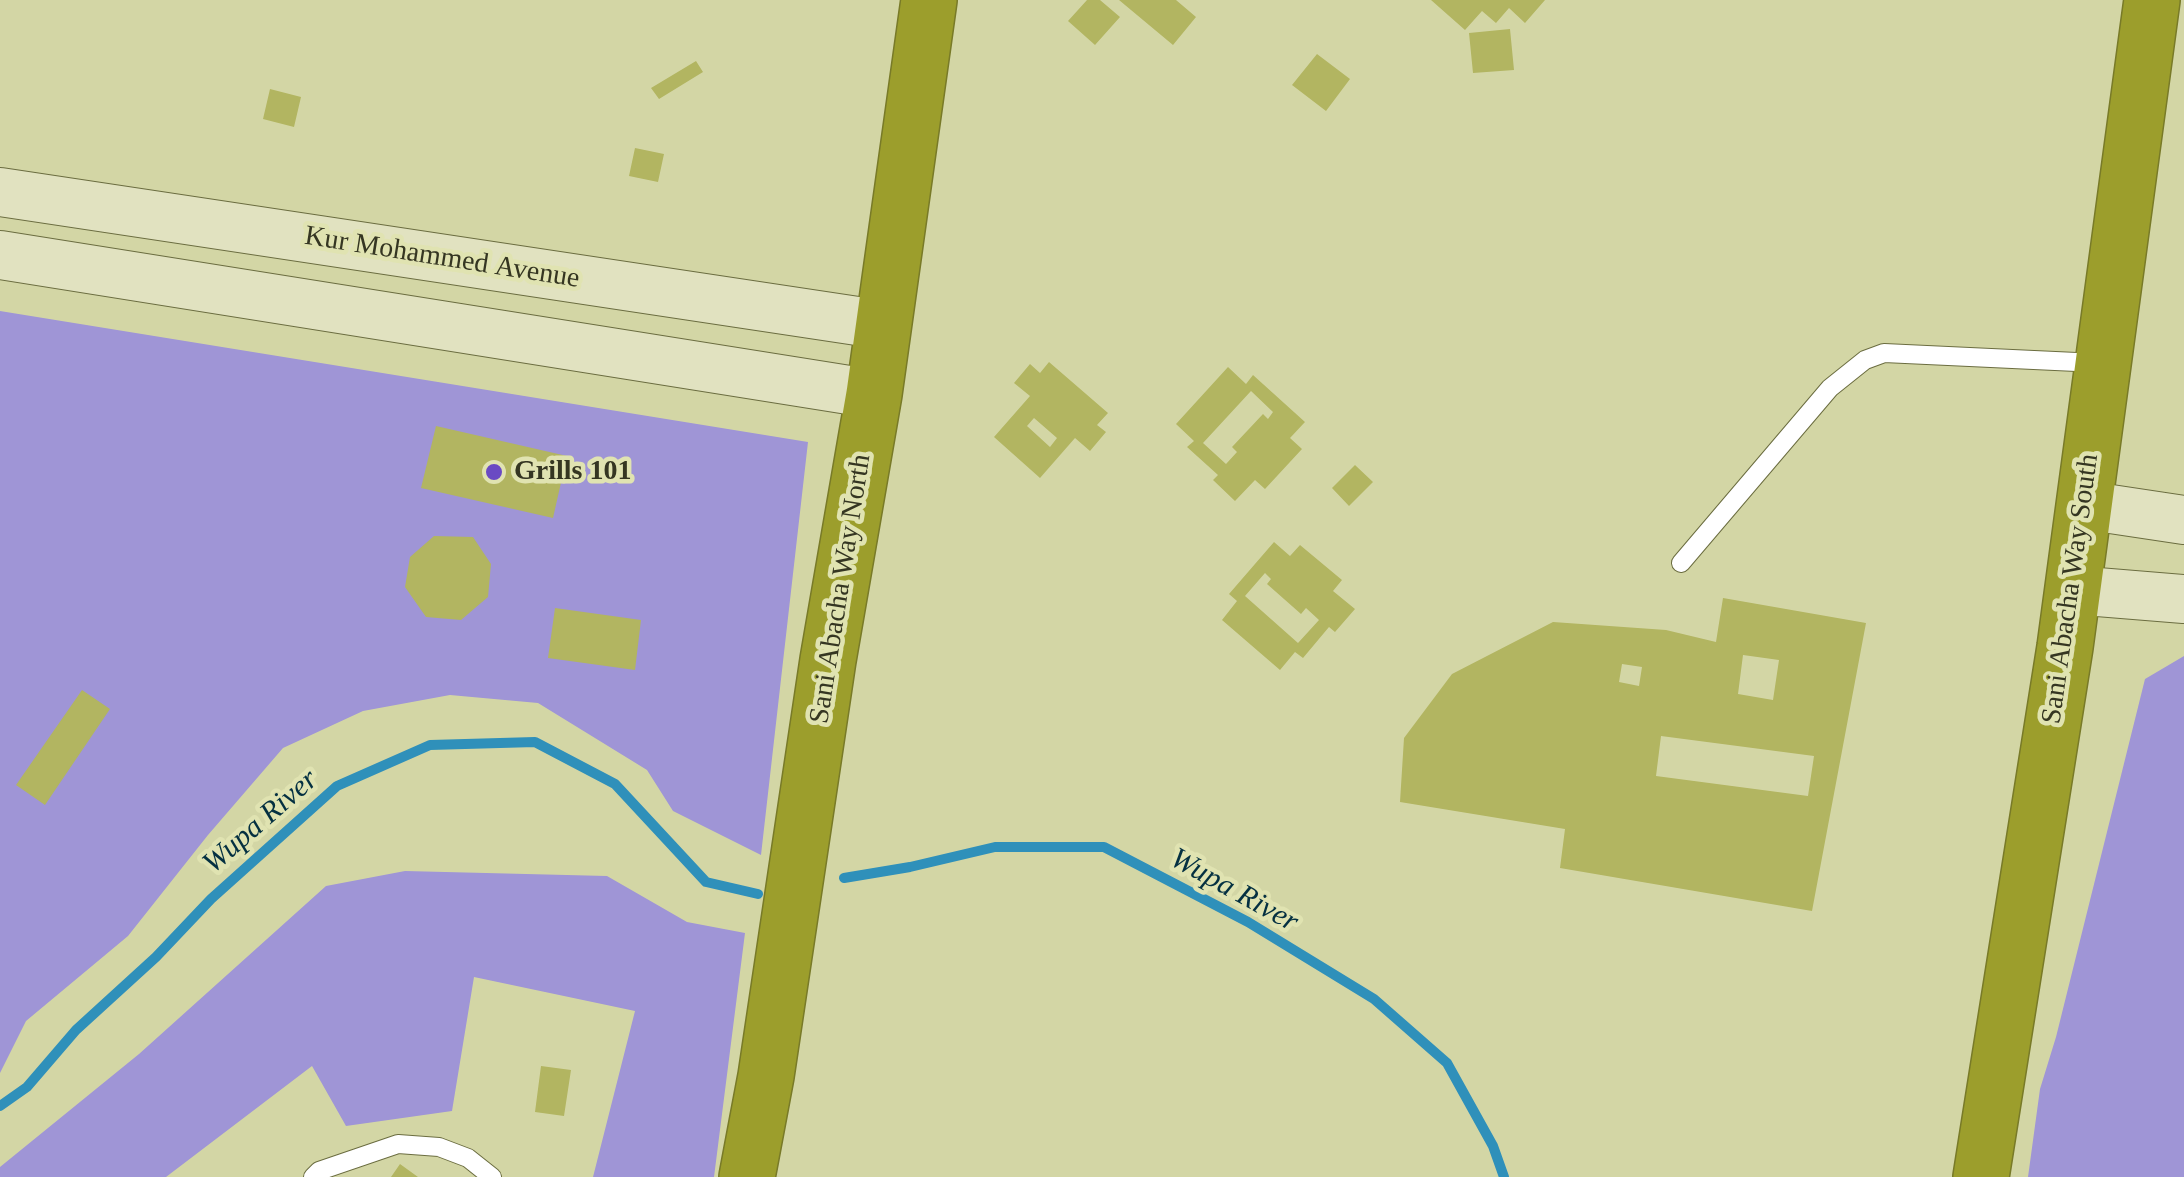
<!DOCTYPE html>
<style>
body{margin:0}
canvas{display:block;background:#d3d6a5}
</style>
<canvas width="2184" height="1177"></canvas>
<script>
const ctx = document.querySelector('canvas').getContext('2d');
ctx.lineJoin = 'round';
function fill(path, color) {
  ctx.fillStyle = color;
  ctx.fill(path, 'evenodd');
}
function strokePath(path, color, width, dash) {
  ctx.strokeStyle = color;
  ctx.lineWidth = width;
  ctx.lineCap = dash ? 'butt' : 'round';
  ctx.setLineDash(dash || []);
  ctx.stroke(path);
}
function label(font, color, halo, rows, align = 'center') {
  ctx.font = font + ' "Times New Roman",serif';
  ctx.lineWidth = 9;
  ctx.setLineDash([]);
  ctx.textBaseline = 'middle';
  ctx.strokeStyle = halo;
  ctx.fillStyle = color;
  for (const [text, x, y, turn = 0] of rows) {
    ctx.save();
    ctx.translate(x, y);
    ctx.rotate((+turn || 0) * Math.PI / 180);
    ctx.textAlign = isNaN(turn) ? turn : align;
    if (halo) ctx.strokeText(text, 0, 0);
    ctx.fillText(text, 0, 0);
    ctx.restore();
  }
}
const green = new Path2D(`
 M0 311 808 442 761 855 673 811 647 770 538 703 450 695 363 711 283 748 208 835 128 936 26 1021 0 1073Z
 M2184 656V1177H2028L2040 1089 2056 1037 2145 679Z
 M405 871 607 876 687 922 745 933 714 1177H593L635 1011 474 977 452 1111 346 1126 312 1066 166 1177H0V1167L139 1054 326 886Z`);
const stream = new Path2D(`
 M844 878 910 867 995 847H1104L1248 922 1374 999 1447 1063 1493 1146 1504 1177
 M0 1106 27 1087 76 1030 156 957 211 899 337 786 430 745 535 742 615 784 706 882 758 894`);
const building = new Path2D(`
 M1087 0H1100L1120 17 1095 45 1068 21Z
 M1119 0H1176L1196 17 1173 45Z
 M1431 0H1545L1525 23 1509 8 1496 23 1482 11 1465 30Z
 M1510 29 1514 70 1473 73 1469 33Z
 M1317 54 1350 79 1326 111 1292 85Z
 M696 61 703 72 659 99 651 88Z
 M270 89 301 97 294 127 263 119Z
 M635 148 664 154 658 182 629 176Z
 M1049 362 1108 413 1097 425 1106 432 1090 451 1075 438 1040 478 994 437 1030 396 1014 383 1030 364 1040 373ZM1034 418 1057 438 1050 447 1027 426Z
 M1228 367 1246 384 1253 375 1305 422 1290 438 1302 449 1265 489 1255 480 1235 501 1213 480 1218 475 1187 447 1194 441 1176 424ZM1251 391 1273 412 1268 419 1263 414 1232 447 1237 452 1226 464 1203 443Z
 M436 426 567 456 553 518 421 488Z
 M1355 465 1373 482 1349 506 1332 488Z
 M434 536 473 537 491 564 488 597 461 620 426 617 405 587 410 557Z
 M1274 542 1290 556 1300 545 1342 580 1333 591 1355 609 1335 632 1329 627 1303 658 1295 652 1280 670 1222 620 1237 601 1229 594ZM1265 573 1271 579 1267 584 1301 614 1306 608 1319 620 1298 643 1245 596Z
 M1723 598 1866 623 1812 911 1560 868 1565 829 1400 802 1404 738 1452 674 1553 622 1666 630 1716 642ZM1743 655 1779 660 1773 700 1738 694ZM1622 664 1642 667 1639 686 1619 682ZM1661 736 1814 756 1808 796 1656 776Z
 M555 608 641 620 635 670 548 658Z
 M82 690 110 709 45 805 16 785Z
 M541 1066 571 1070 564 1116 535 1112Z
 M400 1164 418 1177H391Z`);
const lane = new Path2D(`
 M1681 563 1830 388 1865 360 1884 353 2098 363
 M313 1177 319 1171 398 1144 439 1147 468 1158 492 1177`);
const secondary = new Path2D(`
 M0 192 884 325
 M0 255 874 394
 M2084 505 2184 520
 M2073 590 2184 599`);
const highway = new Path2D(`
 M747 1177 766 1076 828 660 874 394 929 0
 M1981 1177 2065 647 2152 0`);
const markers = [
 [494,472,10,"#6a4ac3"]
];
const streetNames = [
 ["Kur Mohammed Avenue",442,258,9],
 ["Sani Abacha Way North",841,589,-81],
 ["Sani Abacha Way South",2071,589,-82]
];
const poiNames = [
 ["Grills 101",514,472]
];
const waterNames = [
 ["Wupa River",261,822,-41],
 ["Wupa River",1234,891,29]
];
fill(green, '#9f95d6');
strokePath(stream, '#2f90ba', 10);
fill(building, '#b2b561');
strokePath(lane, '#6b6d40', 20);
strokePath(secondary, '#6b6d40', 50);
strokePath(highway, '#787a28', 58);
strokePath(lane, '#fff', 18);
strokePath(secondary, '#e1e2c0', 48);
strokePath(highway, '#9c9e2c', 55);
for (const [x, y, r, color] of markers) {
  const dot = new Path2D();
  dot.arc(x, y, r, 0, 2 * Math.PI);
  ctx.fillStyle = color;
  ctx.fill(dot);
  strokePath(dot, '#e0e3b1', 4);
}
label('28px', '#353622', '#e0e3b1', streetNames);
label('bold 28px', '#353622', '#e0e3b1', poiNames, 'left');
label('italic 30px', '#043041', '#e0e3b1', waterNames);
</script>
